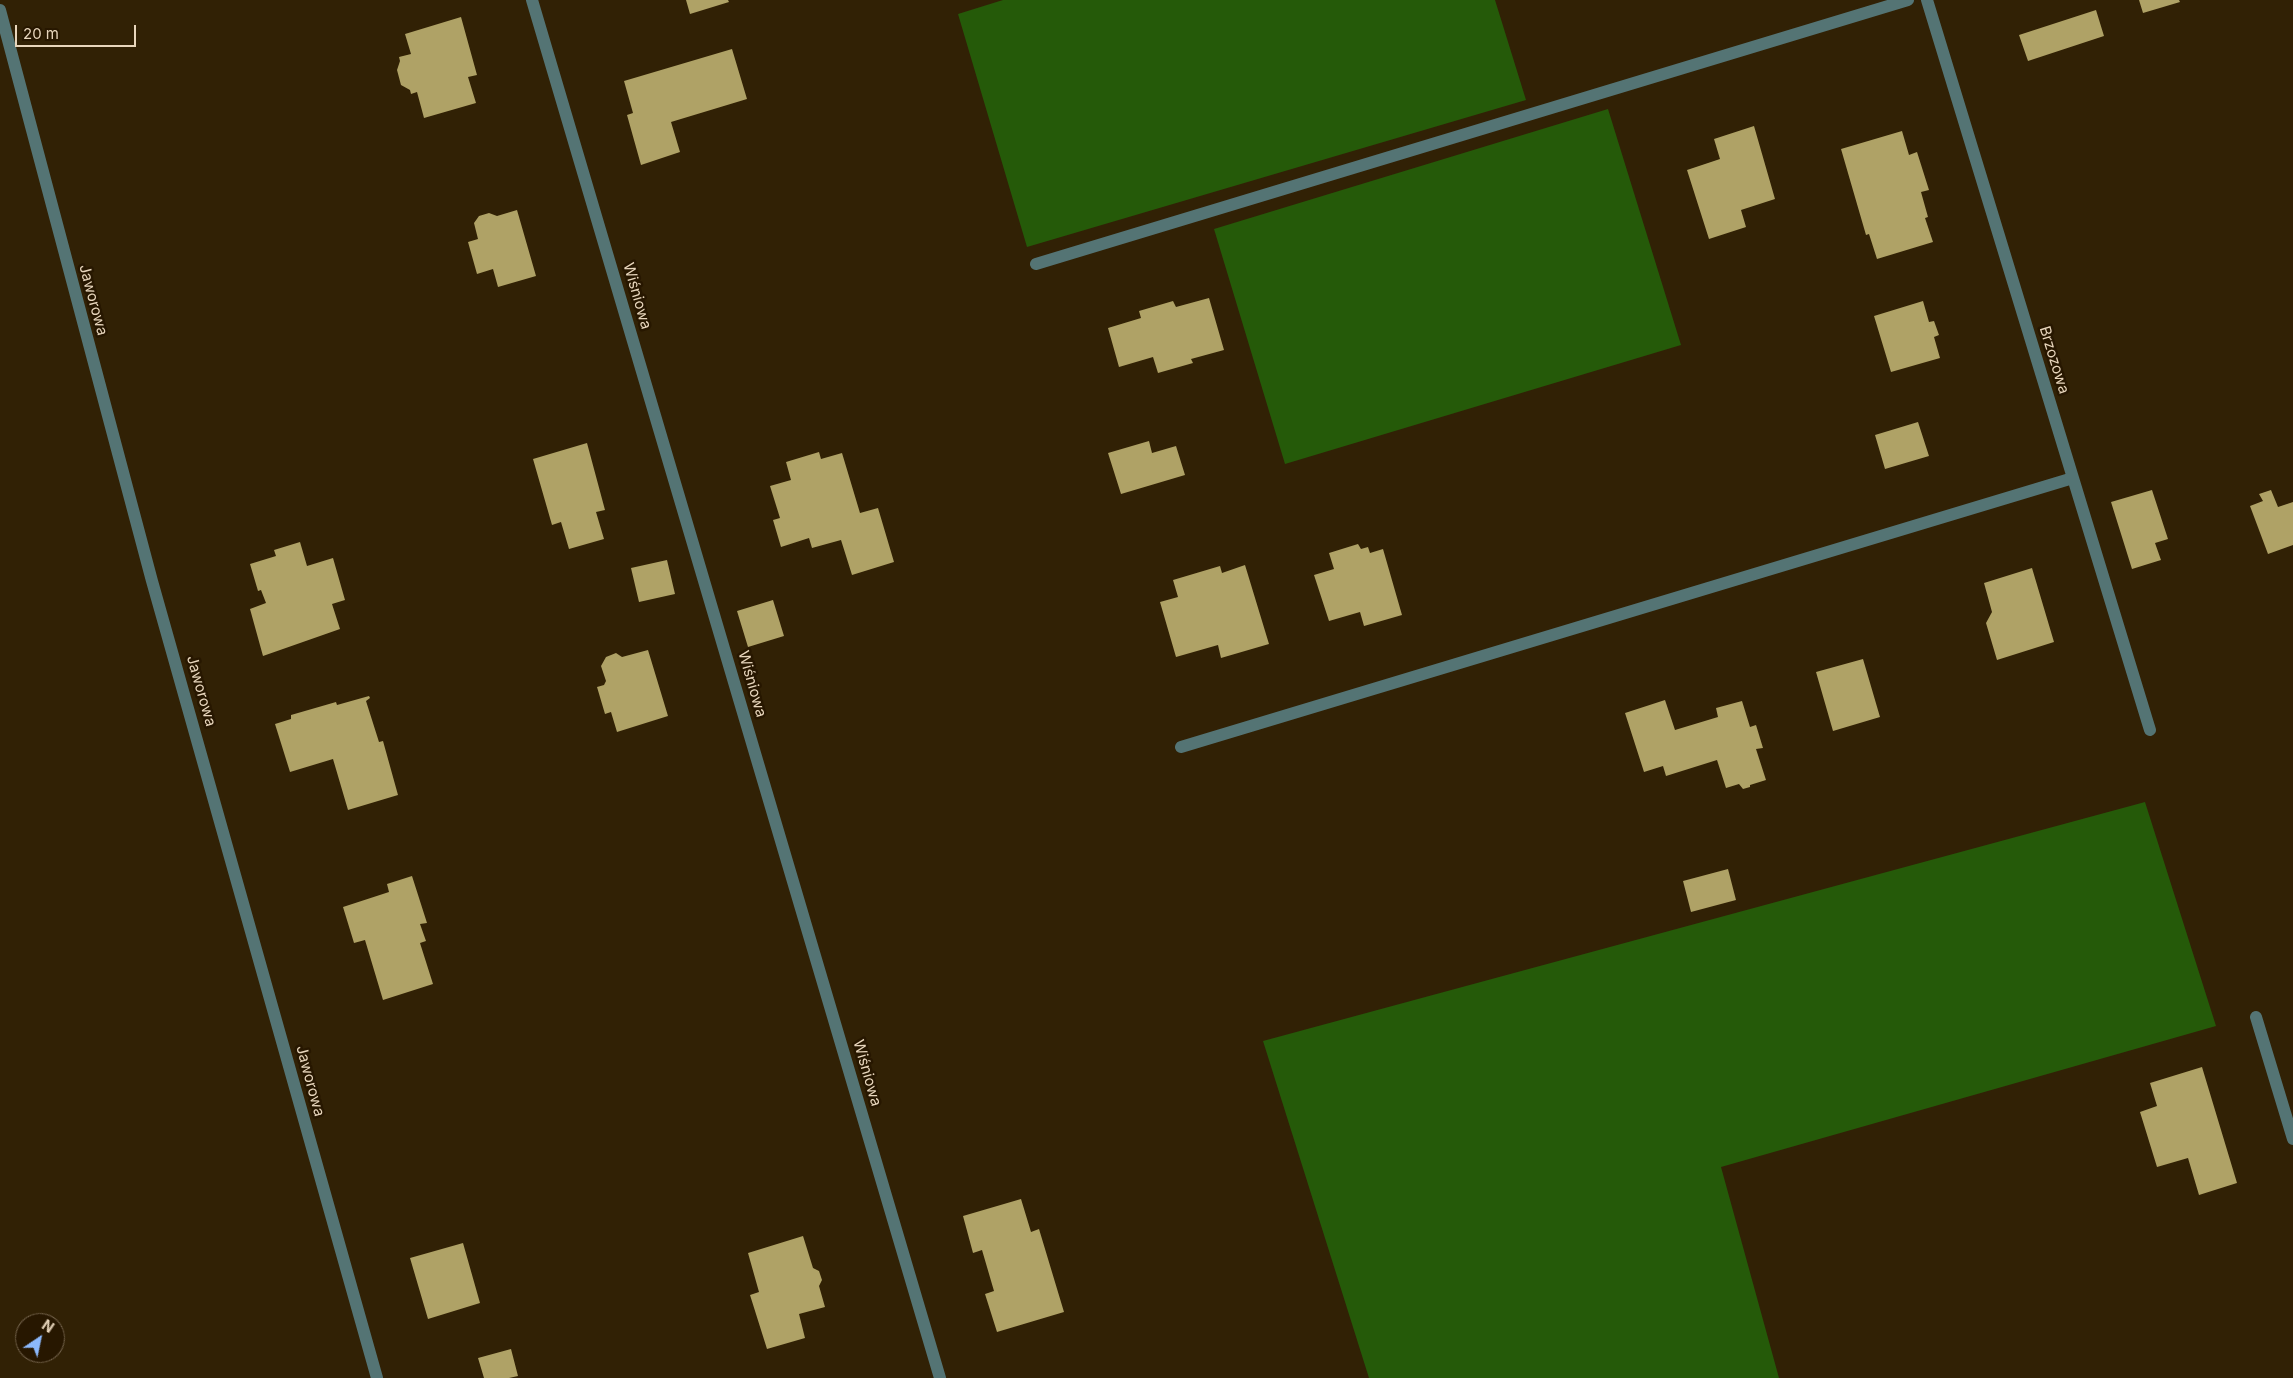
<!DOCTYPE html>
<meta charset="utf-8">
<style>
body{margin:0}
#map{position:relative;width:2293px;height:1378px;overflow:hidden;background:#312105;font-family:Inter,sans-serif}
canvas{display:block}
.north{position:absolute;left:15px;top:1313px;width:50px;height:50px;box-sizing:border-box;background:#271700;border:1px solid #74634b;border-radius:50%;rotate:34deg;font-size:14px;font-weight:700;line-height:20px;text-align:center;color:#e8d6bc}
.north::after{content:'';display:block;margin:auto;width:18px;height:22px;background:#8cb9fc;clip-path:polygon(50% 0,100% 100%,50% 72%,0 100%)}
.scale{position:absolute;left:15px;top:25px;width:121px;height:22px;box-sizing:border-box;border:2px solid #e8d6bc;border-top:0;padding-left:6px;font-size:15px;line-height:18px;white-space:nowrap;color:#e8d6bc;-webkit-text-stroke:4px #271700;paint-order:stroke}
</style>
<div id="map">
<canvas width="2293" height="1378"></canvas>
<div class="north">N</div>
<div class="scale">20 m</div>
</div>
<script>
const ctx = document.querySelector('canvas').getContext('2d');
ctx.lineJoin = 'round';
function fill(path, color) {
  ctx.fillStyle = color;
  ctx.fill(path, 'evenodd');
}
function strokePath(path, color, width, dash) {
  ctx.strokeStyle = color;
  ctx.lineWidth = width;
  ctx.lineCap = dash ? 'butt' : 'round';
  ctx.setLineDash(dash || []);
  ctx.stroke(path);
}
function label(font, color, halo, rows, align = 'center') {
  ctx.font = font + ' Inter,sans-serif';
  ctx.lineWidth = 5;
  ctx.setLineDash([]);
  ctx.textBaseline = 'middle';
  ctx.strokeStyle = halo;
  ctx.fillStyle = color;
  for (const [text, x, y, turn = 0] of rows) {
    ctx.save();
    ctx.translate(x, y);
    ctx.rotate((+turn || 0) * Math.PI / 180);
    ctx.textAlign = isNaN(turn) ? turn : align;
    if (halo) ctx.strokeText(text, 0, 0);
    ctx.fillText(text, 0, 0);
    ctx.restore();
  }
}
const forest = new Path2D(`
 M1003 0H1495L1526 100 1027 247 958 14Z
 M1608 109 1681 345 1285 464 1214 229Z
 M2145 802 2216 1026 1721 1167 1779 1378H1369L1263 1041Z`);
const building = new Path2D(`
 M686 0H728L729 2 690 14Z
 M2139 0H2179L2180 2 2143 13Z
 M2096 10 2104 36 2028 61 2019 35Z
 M461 17 477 75 468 77 476 103 424 118 417 92 411 94 410 90 401 85 397 70 400 61 399 57 411 54 405 34Z
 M732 49 747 99 671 122 680 152 641 165 627 115 633 113 624 81Z
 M1754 126 1775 199 1741 210 1746 227 1709 239 1687 170 1720 159 1714 139Z
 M1902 131 1909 155 1917 152 1929 190 1921 192 1928 217 1925 218 1933 242 1877 259 1869 234 1866 235 1841 149Z
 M517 210 536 276 498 287 493 269 477 274 468 242 478 239 474 223 479 216 489 213 497 216Z
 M1209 298 1224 350 1191 359 1193 363 1158 373 1153 357 1119 367 1108 328 1141 318 1139 311 1173 301 1176 307Z
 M1923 301 1929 322 1934 321 1939 335 1934 337 1940 358 1891 372 1874 316Z
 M1918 422 1929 456 1885 469 1875 435Z
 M1149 441 1152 453 1176 446 1185 475 1121 494 1108 453Z
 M587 443 605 510 596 512 604 539 569 549 561 522 552 525 533 459Z
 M819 452 821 459 842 453 860 513 878 508 894 562 852 575 841 540 812 548 809 538 781 547 773 520 780 518 770 486 791 480 786 462Z
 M2152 490 2168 539 2155 543 2161 560 2132 569 2111 502Z
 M2271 490 2278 507 2293 502V545L2268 554 2250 506 2263 501 2259 494Z
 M300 542 307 566 333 558 345 600 332 604 340 629 263 656 250 609 266 603 261 590 258 591 250 564 276 556 274 550Z
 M1358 544 1361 549 1368 547 1370 553 1383 549 1402 615 1364 626 1360 612 1329 621 1314 575 1334 569 1329 553Z
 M667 560 675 594 639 602 631 568Z
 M1245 565 1269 644 1221 658 1218 645 1176 657 1160 602 1178 597 1173 580 1220 566 1222 573Z
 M2032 568 2054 642 1997 660 1986 623 1992 612 1984 583Z
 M773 600 784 636 748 647 737 611Z
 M648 650 668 716 617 732 611 712 605 714 597 687 604 685 606 681 601 666 606 657 616 653 622 657Z
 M1863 659 1880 717 1833 731 1816 672Z
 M369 696 370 698 366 701 379 742 383 741 398 795 348 810 333 759 290 772 275 724 291 719V715L336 702 337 705Z
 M1665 700 1675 730 1718 717 1716 708 1742 701 1750 727 1756 725 1763 748 1756 749 1766 780 1750 785V787L1743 789 1739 784 1726 788 1717 760 1666 776 1663 766 1644 772 1625 713Z
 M1728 869 1736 900 1691 912 1683 881Z
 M412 876 427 923 420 924 426 941 420 943 433 984 383 1000 365 940 354 943 343 907 389 892 387 884Z
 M2202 1067 2237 1183 2199 1195 2188 1158 2157 1167 2140 1112 2157 1106 2150 1083Z
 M1021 1199 1031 1232 1039 1229 1064 1312 997 1332 985 1294 994 1291 982 1250 973 1253 963 1216Z
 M803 1236 813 1268 819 1271 822 1280 819 1286 825 1307 799 1314 805 1338 767 1349 750 1295 759 1292 748 1253Z
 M463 1243 480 1303 428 1319 410 1258Z
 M511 1349 518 1376 509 1378H484L478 1358Z`);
const minor = new Path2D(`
 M532 0 940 1378
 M1927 0 2150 730
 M0 10 152 581 377 1378
 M1036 264 1908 0
 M1181 747 2073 478
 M2256 1017 2293 1139`);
const streetNames = [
 ["Wiśniowa",637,296,74],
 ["Jaworowa",93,300,75],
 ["Brzozowa",2054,360,73],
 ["Wiśniowa",752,684,74],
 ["Jaworowa",201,691,74],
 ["Wiśniowa",867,1073,74],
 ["Jaworowa",310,1081,75]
];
fill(forest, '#255a09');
fill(building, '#afa266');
strokePath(minor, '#547474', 12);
label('15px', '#e8d6bc', '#271700', streetNames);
</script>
